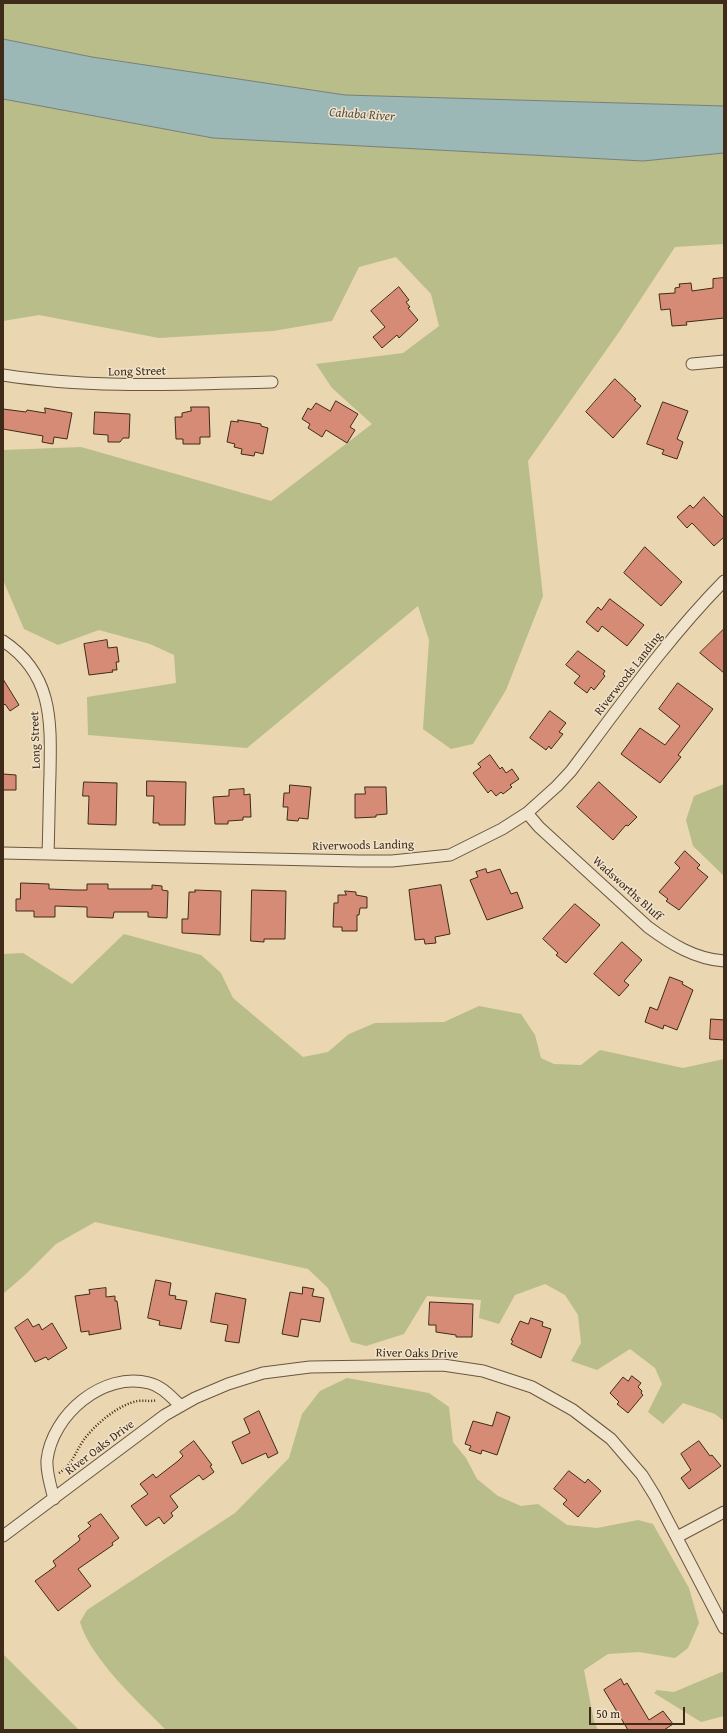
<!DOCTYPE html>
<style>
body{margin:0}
#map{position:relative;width:727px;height:1733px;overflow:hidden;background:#ead6b1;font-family:"Gentium Book Plus",serif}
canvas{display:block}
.frame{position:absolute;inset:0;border:4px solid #402b19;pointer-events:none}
.scale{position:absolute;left:589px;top:1707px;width:96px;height:18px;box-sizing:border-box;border:2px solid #402b19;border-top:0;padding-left:5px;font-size:12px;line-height:14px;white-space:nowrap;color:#402b19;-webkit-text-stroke:3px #f1e4cc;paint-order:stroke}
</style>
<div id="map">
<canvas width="727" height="1733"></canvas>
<div class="frame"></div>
<div class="scale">50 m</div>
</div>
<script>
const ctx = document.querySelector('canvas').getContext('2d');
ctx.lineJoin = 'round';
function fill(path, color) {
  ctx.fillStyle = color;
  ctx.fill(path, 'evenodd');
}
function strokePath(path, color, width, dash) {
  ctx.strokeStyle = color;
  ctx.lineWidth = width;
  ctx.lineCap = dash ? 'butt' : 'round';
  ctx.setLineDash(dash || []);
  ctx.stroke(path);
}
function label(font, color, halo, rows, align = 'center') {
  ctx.font = font + ' "Gentium Book Plus",serif';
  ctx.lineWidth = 3;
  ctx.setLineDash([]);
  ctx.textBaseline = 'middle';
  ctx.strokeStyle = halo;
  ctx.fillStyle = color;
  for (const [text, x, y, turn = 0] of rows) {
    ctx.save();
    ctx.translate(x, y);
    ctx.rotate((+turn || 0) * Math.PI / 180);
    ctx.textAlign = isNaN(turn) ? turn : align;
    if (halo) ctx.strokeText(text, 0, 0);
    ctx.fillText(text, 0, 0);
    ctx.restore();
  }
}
const green = new Path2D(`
 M3 3H724V106L345 95 92 57 3 39Z
 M3 99 213 138 643 161 724 153V244L675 247 619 332 528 461 543 596 506 690 473 744 451 749 423 729 429 640 418 606 247 748 88 735 87 697 176 683 174 655 150 644 99 630 58 645 24 629 3 580V450L81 447 271 501 372 424 332 388 316 364 403 353 439 326 431 294 396 257 359 267 332 321 273 331 159 338 39 315 3 321Z
 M724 784V876L693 846 686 820 694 796Z
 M124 934 201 955 221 973 233 998 303 1057 328 1052 349 1034 375 1023 444 1022 479 1006 521 1014 535 1035 541 1058 554 1064 581 1065 600 1050 683 1068 724 1059V1421L715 1414 683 1403 663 1424 648 1412 662 1384 655 1368 630 1349 597 1370 571 1361 581 1343 578 1315 565 1295 545 1284 515 1295 499 1324 479 1318 481 1300 427 1296 404 1334 366 1346 351 1342 328 1288 308 1269 95 1222 56 1244 26 1274 3 1294V954L23 953 72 984Z
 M347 1378 429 1393 449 1407 453 1442 466 1458 477 1479 498 1496 521 1506 538 1504 567 1525 597 1528 638 1520 653 1524 689 1588 699 1623 688 1648 675 1658 639 1652 608 1654 584 1670 594 1721 598 1730H166C139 1703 90 1658 80 1622L87 1610 235 1513 289 1458 302 1414 320 1391Z
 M3 1654 79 1730H3Z
 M724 1671V1716L701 1722 654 1693 657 1690 674 1692Z`);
const water = new Path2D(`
 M3 39 92 57 345 95 724 106V153L643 161 213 138 3 99Z`);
const building = new Path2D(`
 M724 278V318L686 322 687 325 672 326 670 309 661 310 659 294 675 293V288L680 287 679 284 691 283 692 291 713 288V279Z
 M399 287 409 300 406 302 410 307 408 308 418 320 399 338 397 335 382 348 373 337 385 327 371 311Z
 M615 379 636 399 634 400 641 406 613 438 586 412Z
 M336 401 358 414 350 427 355 430 347 443 326 430 322 437 308 428 310 424 302 419 308 408 311 410 316 403 330 411Z
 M663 402 688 411 677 439 683 442 677 459 662 454 664 450 647 444Z
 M191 407H209L210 437H200V444H183V439H176L175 417H182V413L191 411Z
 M45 408 72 413 67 439 54 437 53 444 42 442 43 436 3 429V409L26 412 27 410 45 413Z
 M95 412 130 414 129 438H123L120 442H108V435L94 434Z
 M238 420 261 424V426L268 428 263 454 255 452 254 456 241 454 242 449 234 447 235 444 227 442 231 421 238 422Z
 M704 497 724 518V537L714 546 692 523 687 528 677 517 690 505 693 508Z
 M645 547 682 582 661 606 624 573Z
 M610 599 644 625 627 646 602 626 598 632 586 622 598 607 601 610Z
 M724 629V673L700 653Z
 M107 640 108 648 117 647 119 662H116L117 670H112L113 672 89 675 84 644Z
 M578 651 605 671 603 674 605 676 594 690 591 687 587 693 574 683 580 676 566 665Z
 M3 679 19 705 10 711 5 704 3 706Z
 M678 683 713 709 678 755 681 757 660 783 621 754 640 728 665 745 680 726 659 709Z
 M550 711 566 723 559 732 563 734 551 749 549 746 546 750 530 738Z
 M490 755 500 769 502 767 506 773 512 769 519 779 510 785 512 787 503 794 501 792 496 796 491 790 488 793 473 773 481 767 478 764Z
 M3 774 16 775V790H3Z
 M147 781 186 782 185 825H159V823H153L154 796H147Z
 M84 782 117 783 116 825 88 824 89 796H83Z
 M599 782 637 817 628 826 626 825 613 840 577 807Z
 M290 785 311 787 308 819 299 818 298 821 287 820 288 807H283L284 793H289Z
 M365 787H386L387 814 376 815V817L355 818V794H365Z
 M244 789V795L250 794 251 817H243V820L228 821V824H215L213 797 229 796V790Z
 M685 851 700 865 697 868 708 877 679 910 666 901 668 899 659 892 680 868 675 863Z
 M486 869 487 873 500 869 511 894 517 892 523 908 487 920 470 880 478 877 476 872Z
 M21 883 49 884V889L75 890H87V884H108V889H152V885L162 886V890L168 891 167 918 148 917V912H114L113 918 87 917V907L55 906V917H34V911H16V899H20Z
 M441 885 450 934 435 937 436 943 425 944 424 939 415 940 409 890Z
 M195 890 221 891 220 935 182 933V919H188L189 892H195Z
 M252 890 286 891 285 939H264V942L251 941Z
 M345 891 356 892V895L367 897V908H360L359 915H357V931H342V927H333L334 903H338V895H346Z
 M575 904 600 925 566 963 556 955 558 953 543 939Z
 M622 942 642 960 624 981 629 985 619 996 594 974Z
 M670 977 683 982 682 984 693 990 677 1030 664 1025 663 1029 645 1022 650 1007 657 1010Z
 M711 1019 724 1020V1040L710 1039Z
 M156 1280 171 1283 169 1295 176 1296 175 1299 187 1301 181 1329 159 1325 160 1321 148 1318Z
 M303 1287 314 1289 312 1296 324 1298 320 1322 301 1319 298 1337 282 1334 290 1292 302 1294Z
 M106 1288V1297L115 1296V1301H117L121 1329 89 1335V1331L81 1332 75 1296 90 1294 89 1290Z
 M216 1293 246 1299 239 1343 225 1341 228 1325 211 1322Z
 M430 1302 473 1304 472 1337H456V1335L436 1332V1325H429Z
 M531 1318 543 1322 542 1326 551 1329 541 1358 511 1344 513 1341 511 1340 520 1321 528 1324Z
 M28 1319 33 1327 39 1324 42 1330 52 1323 67 1348 48 1360 46 1357 35 1362 15 1328Z
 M632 1376 641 1383 638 1387 642 1391 641 1393 643 1395 628 1413 617 1404 619 1402 610 1393 623 1377 628 1381Z
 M259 1411 278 1453 268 1458 266 1453 242 1464 232 1442 250 1433 244 1419Z
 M497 1412 510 1417 497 1455 482 1450 481 1454 469 1450 471 1446 465 1444 473 1421 492 1426Z
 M194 1441 212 1465 210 1466 214 1472 203 1480 199 1475 170 1496 178 1507 171 1513 173 1516 164 1524 159 1517 146 1526 131 1506 148 1494 140 1484 153 1474 156 1478 178 1461 183 1456 180 1452Z
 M699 1441 710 1456 712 1455 721 1466 689 1489 681 1478 691 1470 681 1454Z
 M569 1471 585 1483 588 1479 601 1491 578 1517 563 1504 567 1500 554 1489Z
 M101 1514 119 1538 112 1543 113 1545 78 1569 91 1586 58 1611 35 1581 56 1566 53 1561 79 1541 80 1539 78 1536 91 1526 88 1523Z
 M621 1679 624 1685 627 1683 649 1720 663 1711 673 1724 664 1730H628L604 1690Z`);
const path = new Path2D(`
 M59 1473C72 1465 75 1453 83 1441 94 1425 119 1404 138 1401 145 1400 150 1402 157 1400`);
const street = new Path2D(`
 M692 364 724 361
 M3 375C93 389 182 384 272 382
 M3 641C53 674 51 721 50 774 49 801 49 827 48 854
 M527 813 539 827 648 927C671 944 695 959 724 961
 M3 853 359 861H392L450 855 502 829 527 813 557 786 571 771C620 706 667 639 724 581
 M54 1499C51 1487 46 1472 47 1460 52 1415 103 1371 149 1383 162 1386 171 1397 181 1406
 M3 1536 165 1415 195 1398 228 1384 263 1373 310 1367 443 1365 483 1371 532 1387 573 1410 611 1439 642 1475 655 1496 724 1628
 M677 1537 724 1512`);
const streetNames = [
 ["Long Street",137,372,-1],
 ["Riverwoods Landing",629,674,-52],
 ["Long Street",36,740,-92],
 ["Riverwoods Landing",363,846,-1],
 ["Wadsworths Bluff",627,889,42],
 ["River Oaks Drive",417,1354,1],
 ["River Oaks Drive",100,1448,-37]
];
const waterNames = [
 ["Cahaba River",362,115,4]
];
fill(green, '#b8bd8a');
fill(water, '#9bb7b6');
strokePath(water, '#777f77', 1);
fill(building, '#d68b77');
strokePath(building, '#402b19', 1);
strokePath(street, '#6a563f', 13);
strokePath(path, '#402b19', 2.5, [1, 2]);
strokePath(street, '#f1e4cc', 11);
label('12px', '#402b19', '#f1e4cc', streetNames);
label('italic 13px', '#574e40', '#f1e4cc', waterNames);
</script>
